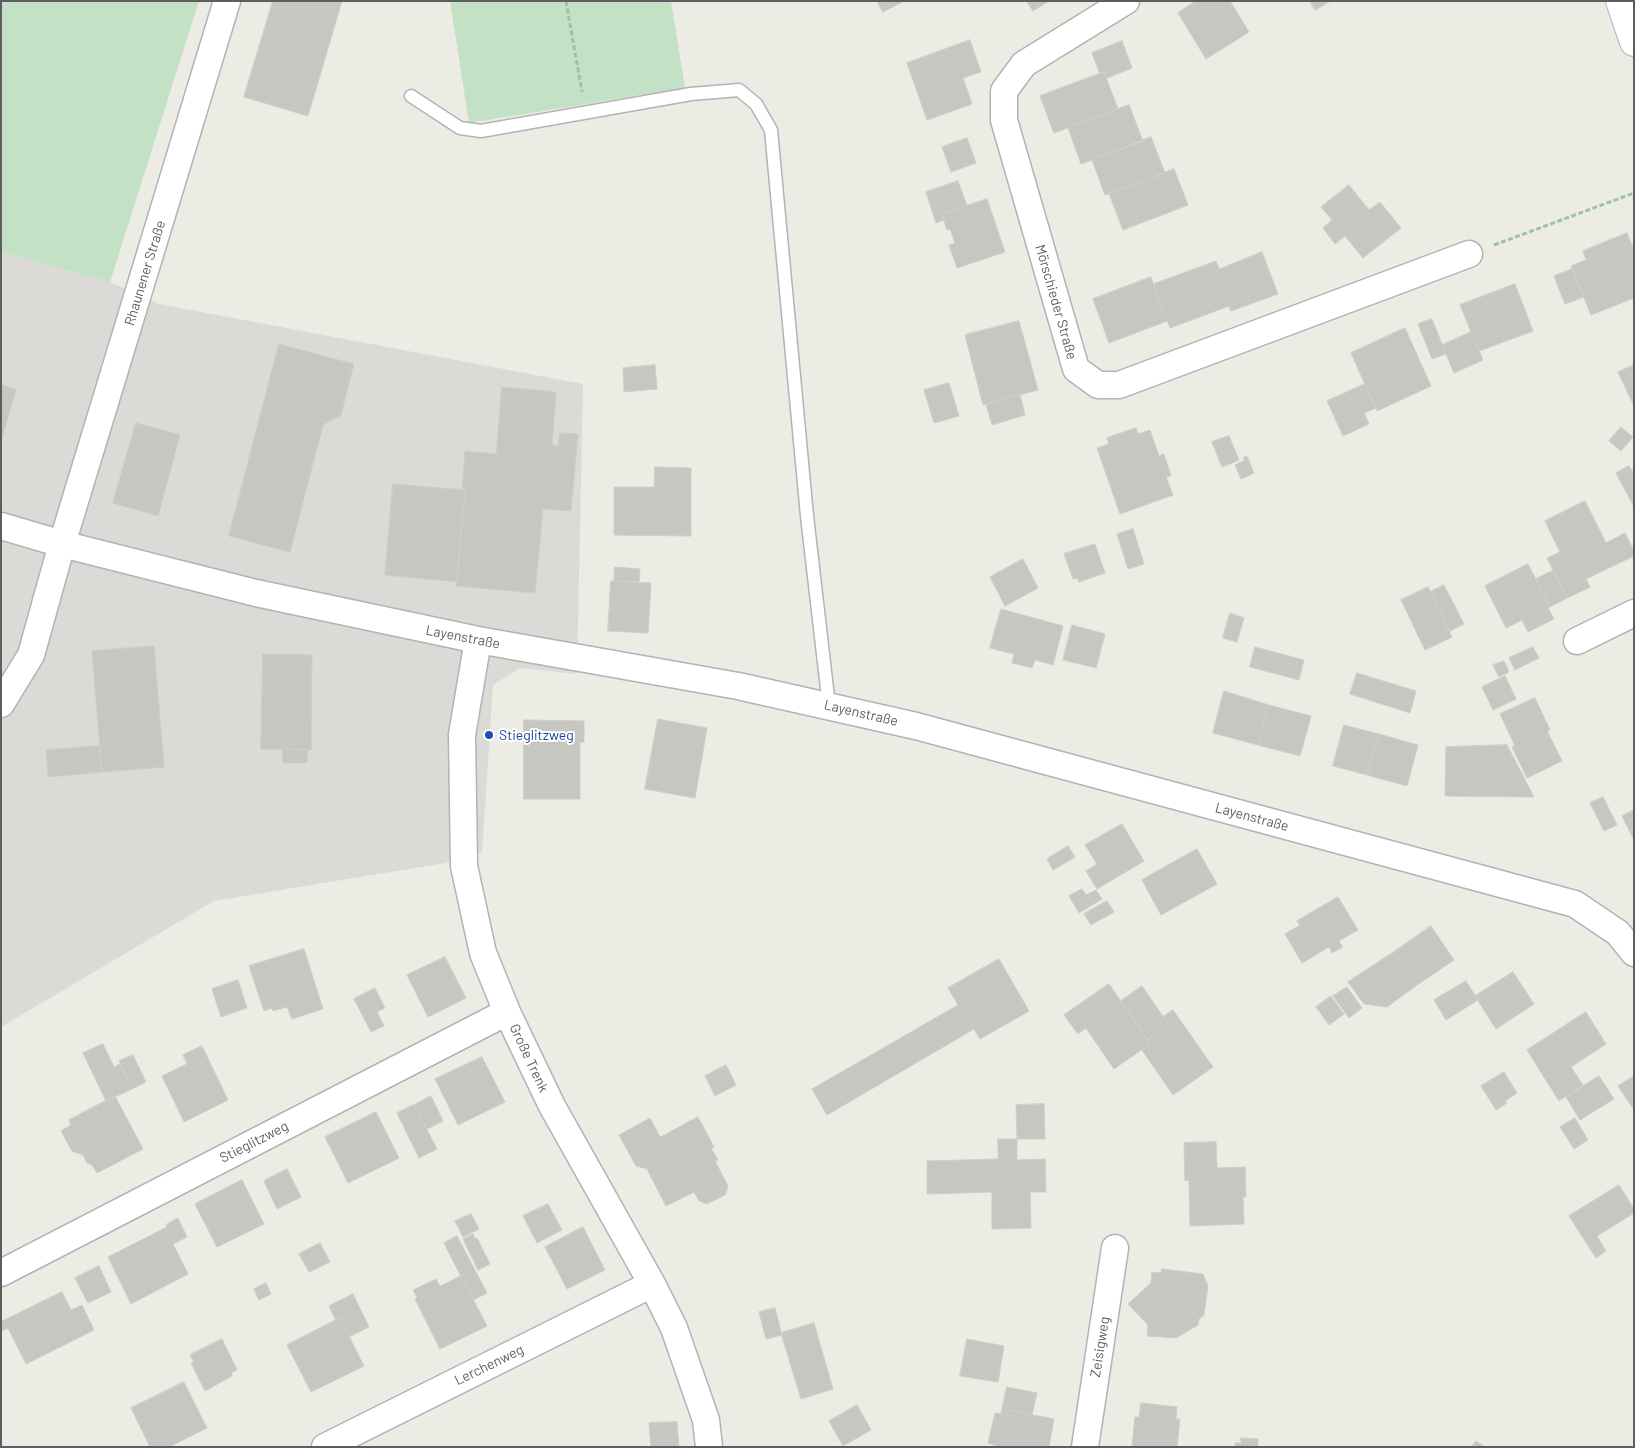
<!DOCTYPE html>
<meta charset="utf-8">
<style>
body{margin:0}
#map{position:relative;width:1635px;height:1448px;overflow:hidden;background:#ecebe4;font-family:Barlow,sans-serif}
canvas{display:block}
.frame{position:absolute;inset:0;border:2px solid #5c5e62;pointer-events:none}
</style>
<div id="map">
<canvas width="1635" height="1448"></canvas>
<div class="frame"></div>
</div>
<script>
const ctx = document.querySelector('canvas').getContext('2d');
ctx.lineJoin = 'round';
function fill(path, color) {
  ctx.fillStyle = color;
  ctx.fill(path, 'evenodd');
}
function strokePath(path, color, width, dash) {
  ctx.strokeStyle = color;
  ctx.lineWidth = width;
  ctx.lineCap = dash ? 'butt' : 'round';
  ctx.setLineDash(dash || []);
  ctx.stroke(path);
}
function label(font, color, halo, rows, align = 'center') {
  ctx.font = font + ' Barlow,sans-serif';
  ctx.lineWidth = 4;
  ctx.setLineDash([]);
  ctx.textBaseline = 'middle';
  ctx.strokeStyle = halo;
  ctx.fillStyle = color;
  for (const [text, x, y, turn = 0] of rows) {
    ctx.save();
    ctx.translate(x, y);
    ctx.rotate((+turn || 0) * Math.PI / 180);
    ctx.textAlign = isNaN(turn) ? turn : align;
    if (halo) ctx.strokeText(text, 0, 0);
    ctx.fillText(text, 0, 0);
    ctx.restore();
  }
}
const industrial = new Path2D(`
 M1 252 110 282 159 304 583 384 577 674 520 668 493 685 482 853 445 863 214 901 1 1027Z`);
const green = new Path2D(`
 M1 1H199L110 282 1 252Z
 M450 1H671L685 88 469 123Z`);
const building = new Path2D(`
 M273 1H342L308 116 244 97Z
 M877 1H904L883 12Z
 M1027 1H1049L1033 11Z
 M1196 1H1230L1249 32 1206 59 1178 13Z
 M1310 1H1331L1315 10Z
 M970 40 981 72 963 78 972 104 927 120 907 63Z
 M1122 41 1132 68 1107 78 1104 72 1100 74 1092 53Z
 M1104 72 1118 109 1054 133 1040 96Z
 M1129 105 1143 141 1081 164 1068 128Z
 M1151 137 1165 173 1105 195 1092 160Z
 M967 138 976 163 951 172 942 147Z
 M1174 169 1188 205 1123 230 1109 194Z
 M958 181 967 206 942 214 944 220 936 223 926 192Z
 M1349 185 1369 210 1380 202 1401 228 1363 258 1345 236 1335 244 1323 228 1332 220 1321 207Z
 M987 199 1005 252 957 268 949 245 955 243 950 229 947 230 942 214Z
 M1627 233 1634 250V298L1591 315 1571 266 1586 260 1583 251Z
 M1262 252 1278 294 1231 311 1229 306 1170 328 1153 284 1216 261 1219 269Z
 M1573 269 1584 297 1565 304 1554 276Z
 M1151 277 1167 321 1109 343 1093 299Z
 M1515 284 1533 331 1479 351 1460 305Z
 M1432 319 1446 354 1432 359 1418 324Z
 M1019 321 1038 390 983 405 965 335Z
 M1405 328 1431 386 1377 411 1351 353Z
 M1471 332 1483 360 1454 373 1442 345Z
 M279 344 354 364 341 415 323 425 290 552 229 536Z
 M655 365 657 389 624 392 623 368Z
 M1634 365V406L1618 372Z
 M949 383 959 416 934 423 924 390Z
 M1365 384 1376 408 1364 413 1369 424 1343 436 1327 401Z
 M1 385 16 389 1 442Z
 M502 387 556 392 552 445 558 446 560 433 578 434 571 511 543 509 535 593 456 586 465 490H462L465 451 496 454Z
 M1020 395 1025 415 992 425 986 404Z
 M136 423 180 435 158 516 113 503Z
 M1621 427 1633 437 1621 451 1609 441Z
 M1136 428 1138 434 1150 430 1159 456 1164 454 1171 476 1166 477 1173 495 1120 514 1097 448 1109 444 1107 438Z
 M1229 436 1239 460 1222 467 1212 442Z
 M1247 456 1254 473 1241 479 1235 465 1245 460 1243 458Z
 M1629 466 1634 474V507L1616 473Z
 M655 467 691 468V536L614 535V487H654Z
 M393 484 465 490 457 582 385 575Z
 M1585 501 1606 543 1625 533 1634 551V556L1586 579 1590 587 1567 598 1547 558 1560 552 1545 521Z
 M1133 529 1144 564 1128 569 1117 534Z
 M1095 544 1105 573 1079 582 1078 578 1073 579 1064 554Z
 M1023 559 1038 588 1005 606 990 577Z
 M1528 564 1550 607 1548 608 1554 619 1528 632 1522 620 1506 628 1485 586Z
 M615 567 640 569 639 582 614 581Z
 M1554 570 1567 598 1550 607 1536 579Z
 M611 581 651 583 648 633 608 631Z
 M1444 585 1464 624 1450 631 1430 592Z
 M1428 587 1452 637 1425 650 1401 600Z
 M1001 609 1063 626 1053 665 1035 660 1032 668 1012 663 1014 654 990 648Z
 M1230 613 1244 618 1237 642 1223 638Z
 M1072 625 1105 634 1096 668 1063 660Z
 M154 646 164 767 102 772 92 651Z
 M1255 647 1304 660 1299 680 1250 667Z
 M1533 647 1539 658 1515 670 1509 658Z
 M263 654 312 655 311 750 261 749Z
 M1504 661 1509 672 1499 677 1493 665Z
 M1357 673 1416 691 1410 713 1350 694Z
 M1505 676 1516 699 1493 710 1482 687Z
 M1224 691 1269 705 1258 745 1213 733Z
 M1535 698 1550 730 1547 731 1562 761 1527 778 1512 747 1515 746 1500 714Z
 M1269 705 1311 716 1300 756 1258 745Z
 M658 719 707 728 695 798 645 789Z
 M524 720 584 721V742H580V799H524Z
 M1344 725 1379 734 1367 775 1333 766Z
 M1379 734 1418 745 1407 786 1367 775Z
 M1507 745 1534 797 1445 796 1446 747Z
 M99 746 102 772 48 777 46 750Z
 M283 749H308L307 763H283Z
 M1603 797 1617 825 1604 831 1590 803Z
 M1634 810V838H1633L1622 816Z
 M1122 824 1144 861 1097 889 1086 871 1097 864 1085 845Z
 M1068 846 1075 857 1053 870 1047 859Z
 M1197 849 1217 884 1161 915 1142 880Z
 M1082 889 1086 895 1096 890 1102 899 1079 913 1069 896Z
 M1338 897 1358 930 1339 941 1343 947 1332 953 1329 947 1302 963 1285 934 1300 925 1297 921Z
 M1107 901 1114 912 1091 925 1084 914Z
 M1431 926 1454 960 1417 985 1394 952Z
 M304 949 323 1009 292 1019 287 1007 273 1011 272 1008 264 1011 249 966Z
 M1394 952 1417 985 1387 1007 1364 1004 1348 982Z
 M445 957 466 998 428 1017 407 975Z
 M999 959 1029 1011 980 1039 974 1029 827 1115 812 1089 958 1005 948 988Z
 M1513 972 1534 1004 1496 1029 1475 996Z
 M238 980 247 1008 221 1017 212 989Z
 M1466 981 1478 1000 1446 1020 1434 1000Z
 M1109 984 1150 1044 1114 1069 1086 1028 1078 1034 1064 1015Z
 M1142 986 1169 1025 1148 1040 1121 1001Z
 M1347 987 1362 1008 1349 1018 1333 996Z
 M375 988 385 1008 377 1012 384 1026 371 1032 354 999Z
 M1331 996 1344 1014 1329 1025 1316 1007Z
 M1173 1010 1213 1067 1173 1095 1142 1050 1150 1044 1148 1040 1169 1025 1163 1017Z
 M1586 1012 1606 1044 1571 1067 1583 1085 1559 1101 1527 1050Z
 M103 1044 114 1067 120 1064 132 1089 106 1101 83 1053Z
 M202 1046 228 1100 184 1122 162 1076 187 1064 183 1055Z
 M133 1055 146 1082 132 1089 119 1061Z
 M482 1057 505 1102 458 1125 435 1079Z
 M726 1065 736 1085 715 1096 705 1076Z
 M1504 1072 1517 1093 1505 1101 1507 1103 1496 1110 1481 1086Z
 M1599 1076 1614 1099 1580 1120 1566 1097Z
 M1634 1076V1110L1618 1086Z
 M115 1096 143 1149 97 1173 92 1165 87 1163 83 1155 72 1151 61 1131 71 1125 69 1120Z
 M431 1096 443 1121 427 1129 414 1105Z
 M1044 1104 1045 1139H1017L1016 1105Z
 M414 1105 437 1149 419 1158 397 1113Z
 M376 1112 399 1158 348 1183 325 1137Z
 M698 1117 714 1147 711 1148 718 1160 715 1161 728 1186 725 1195 707 1204 699 1201 694 1192 666 1206 647 1169 636 1166 619 1135 650 1118 660 1137Z
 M1575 1118 1588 1140 1574 1149 1560 1127Z
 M998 1139H1017V1160L1045 1159 1046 1192H1030L1031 1228 992 1229V1192L927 1194V1161L998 1159Z
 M1216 1142 1217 1168 1245 1167 1246 1197H1243L1244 1224 1190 1226 1189 1180 1185 1181 1184 1143Z
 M287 1169 301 1197 277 1209 264 1181Z
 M242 1180 264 1224 217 1247 195 1204Z
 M1619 1185 1634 1209V1213L1597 1236 1606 1251 1596 1258 1569 1216Z
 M548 1204 562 1230 537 1243 523 1216Z
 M471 1214 479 1229 463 1237 455 1221Z
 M178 1218 187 1237 173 1244 188 1274 131 1304 108 1257 167 1227 166 1225Z
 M583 1227 605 1270 567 1289 545 1247Z
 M473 1234 475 1239 477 1238 490 1264 478 1270 463 1239Z
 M457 1236 487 1293 473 1300 444 1243Z
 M320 1243 330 1262 309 1272 299 1254Z
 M99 1266 111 1292 88 1303 75 1278Z
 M1162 1269 1203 1274 1208 1286 1204 1315 1199 1319 1198 1325 1176 1338 1147 1336 1148 1325 1128 1304 1151 1283 1152 1272 1161 1273Z
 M461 1276 487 1326 440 1349 415 1299 417 1297 413 1290 436 1279 440 1286Z
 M266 1283 271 1294 259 1300 254 1289Z
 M62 1292 71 1310 82 1305 94 1330 26 1364 8 1328 1 1331V1322Z
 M353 1294 369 1327 349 1337 340 1318 336 1321 329 1306Z
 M775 1308 782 1335 766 1339 759 1312Z
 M340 1318 364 1366 311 1392 287 1345Z
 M814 1323 833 1389 801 1399 781 1333Z
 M222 1339 237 1370 231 1373 232 1376 205 1391 191 1363 194 1362 190 1355Z
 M967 1339 1004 1346 998 1382 960 1376Z
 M184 1382 207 1428 169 1447H150L131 1408Z
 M1007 1387 1037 1393 1032 1415 1008 1410 1006 1415 1001 1414Z
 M1141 1403 1177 1407 1176 1419H1180L1177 1447H1132L1135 1417H1139Z
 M857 1405 871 1430 843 1446 829 1421Z
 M1008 1410 1054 1419 1049 1447H999L988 1443 995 1413 1006 1415Z
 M677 1422 679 1447H651L649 1423Z
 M1241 1438 1258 1439V1447H1235V1443H1241Z
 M1476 1441 1485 1447H1472Z`);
const path = new Path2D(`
 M566 1 582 92
 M1494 245 1634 193`);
const service = new Path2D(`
 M411 96 460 128 481 131 691 94 739 90 756 104 771 130 807 516 829 706`);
const minor = new Path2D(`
 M1126 1 1024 64 1004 91V120L1076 369 1098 385H1119L1469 254
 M1 526 62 544 256 593 478 640 738 686 916 726 1575 904 1618 933 1634 953
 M478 640 462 735 464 866 483 953 507 1012 552 1106 652 1284 674 1328 706 1420 709 1447
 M1577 641 1634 613
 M1 704 31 655 62 544 227 1
 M1 1273 507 1012
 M325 1447 652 1284
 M1085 1447 1115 1248`);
const tertiary = new Path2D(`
 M1620 1 1634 42`);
const markers = [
 [489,735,5,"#1a4fb4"]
];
const streetNames = [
 ["Rhaunener Straße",145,273,-73],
 ["Mörschieder Straße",1056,302,74],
 ["Layenstraße",463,637,11],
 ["Layenstraße",861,713,13],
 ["Layenstraße",1252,817,15],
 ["Große Trenk",529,1058,65],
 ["Stieglitzweg",254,1142,-27],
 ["Zeisigweg",1100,1347,-81],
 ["Lerchenweg",489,1365,-26]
];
const transitNames = [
 ["Stieglitzweg",499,735]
];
fill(industrial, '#dbdad6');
fill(green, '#c3e1c5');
fill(building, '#c8c6c0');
strokePath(building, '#d0cdc3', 1);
strokePath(service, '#b1b3b7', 15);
strokePath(minor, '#b1b3b7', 29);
strokePath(tertiary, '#b1b3b7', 30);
strokePath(path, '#9dc1a9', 3, [5, 2.5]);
strokePath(service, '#fff', 12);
strokePath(minor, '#fff', 26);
strokePath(tertiary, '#fff', 28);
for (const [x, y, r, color] of markers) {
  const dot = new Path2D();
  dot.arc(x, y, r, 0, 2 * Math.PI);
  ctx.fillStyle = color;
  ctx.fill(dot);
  strokePath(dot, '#fff', 2);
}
label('14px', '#5c5e62', '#fff', streetNames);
label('14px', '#164399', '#fff', transitNames, 'left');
</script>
